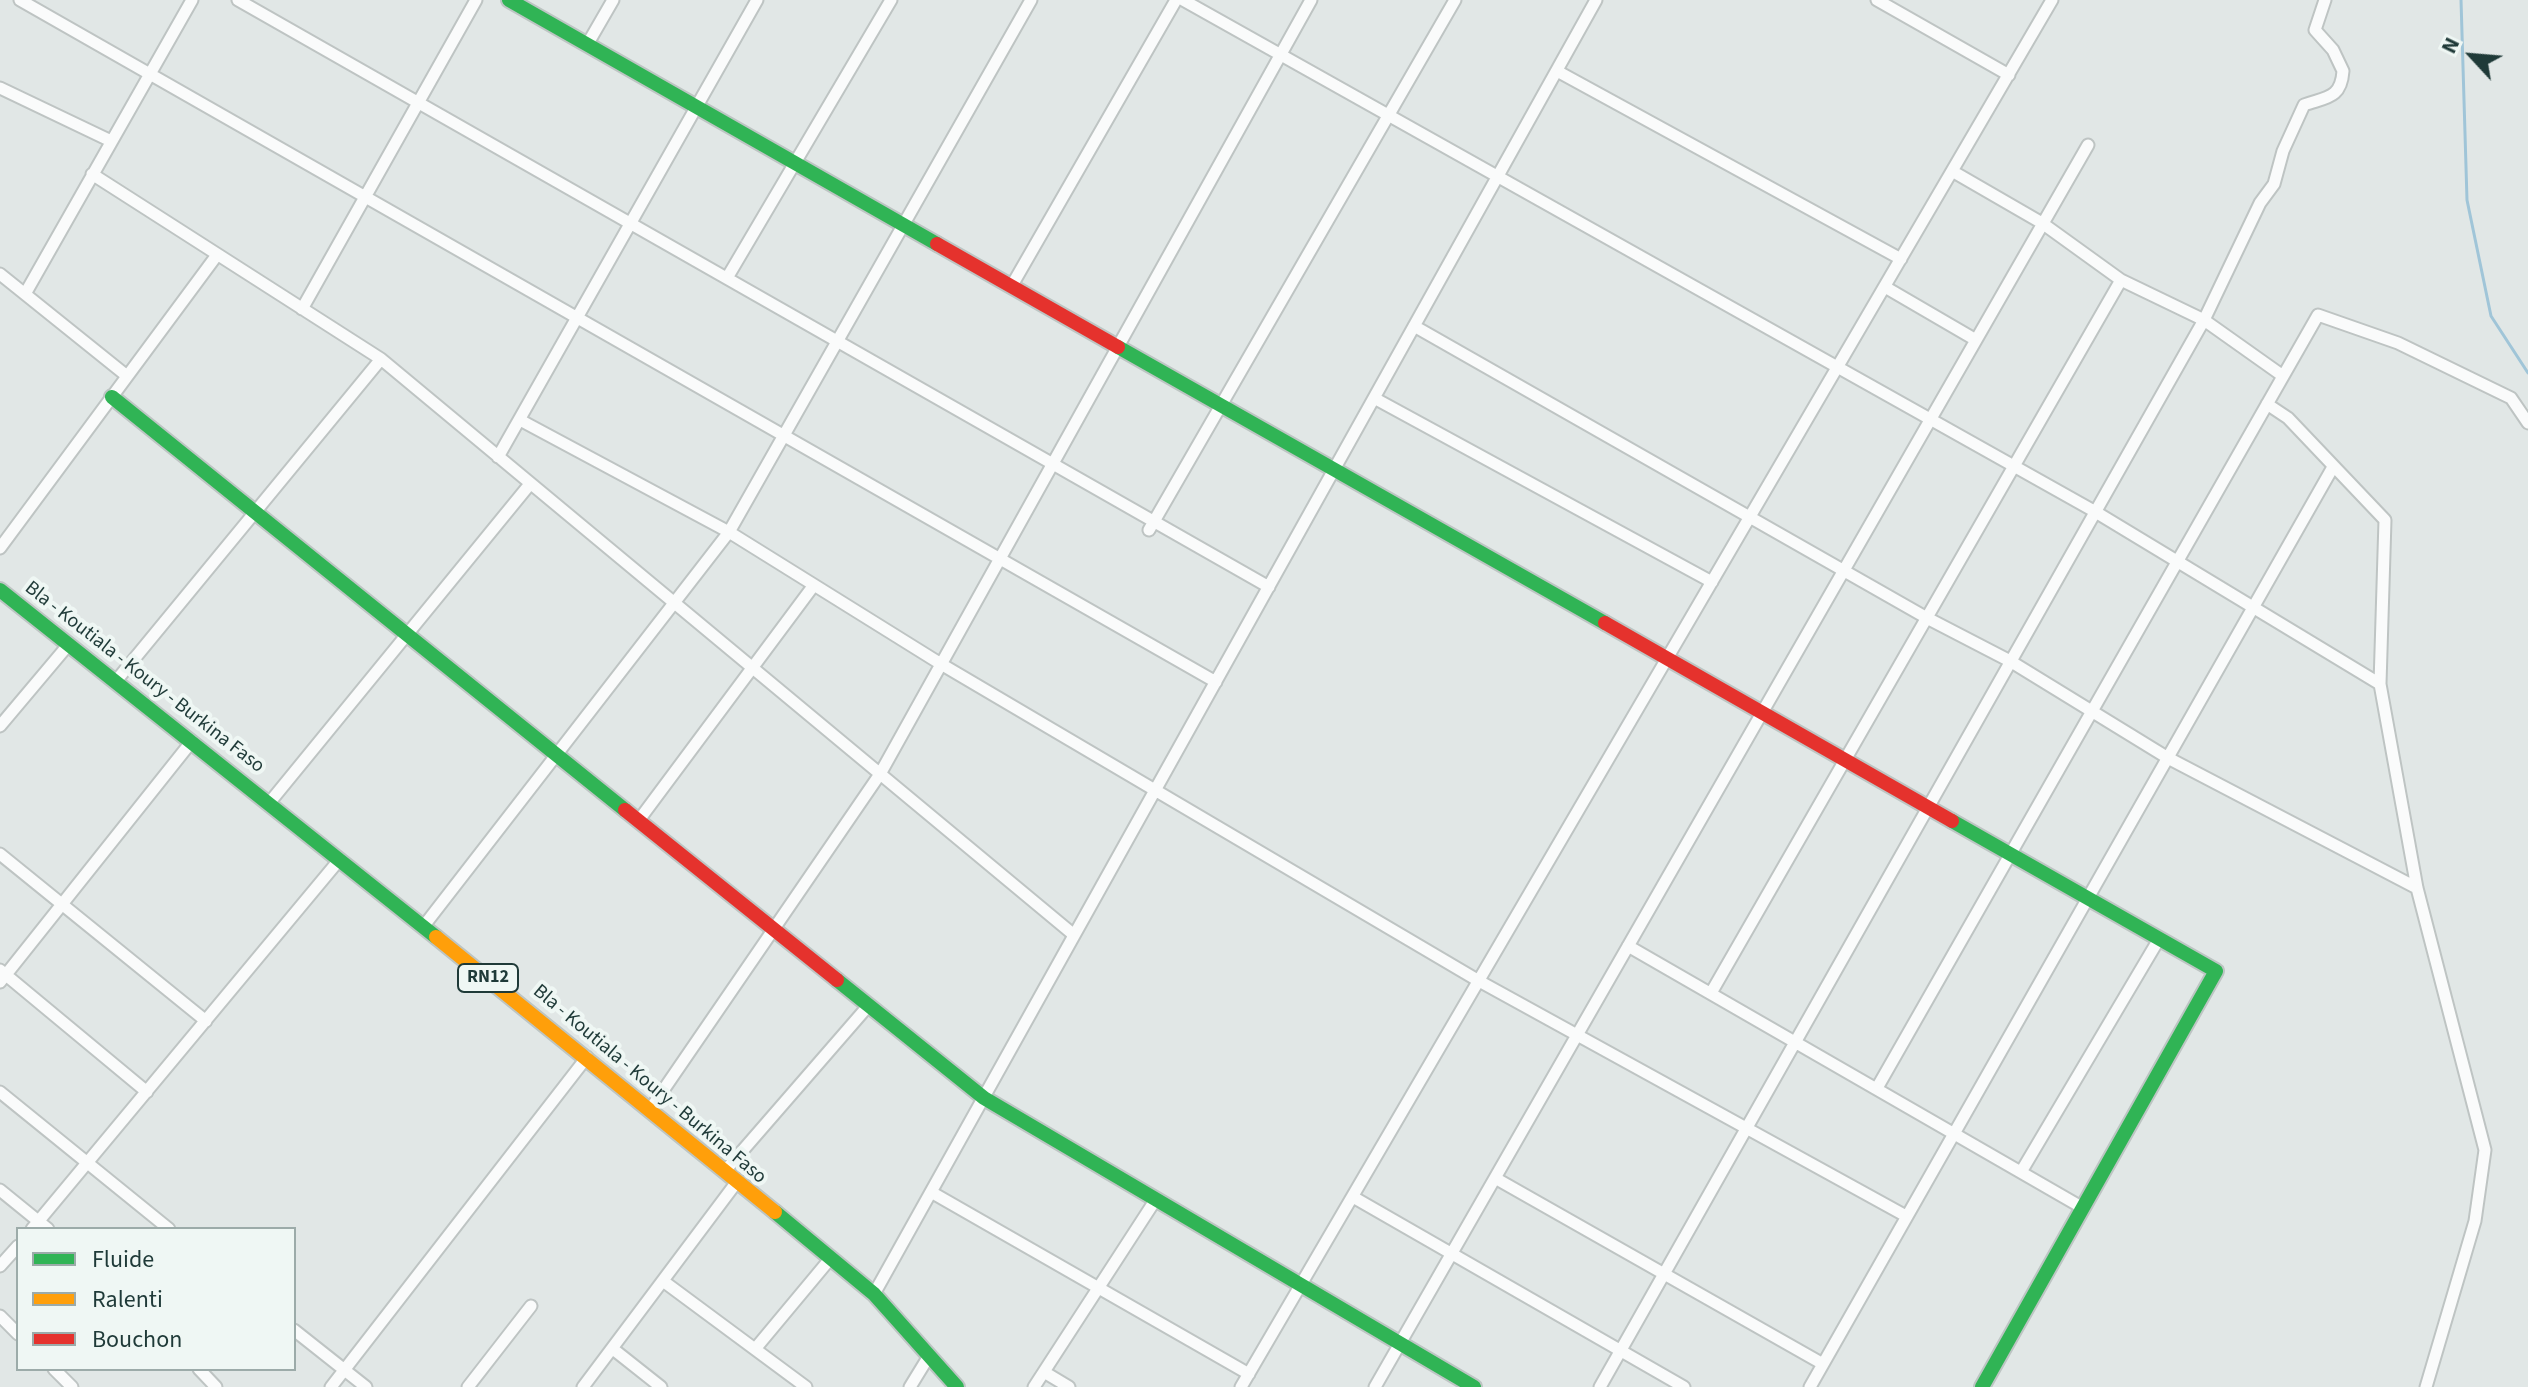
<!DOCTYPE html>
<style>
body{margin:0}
#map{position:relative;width:2528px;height:1387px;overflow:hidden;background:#e1e7e6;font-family:"Source Sans 3",sans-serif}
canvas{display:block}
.legend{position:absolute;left:16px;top:1227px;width:280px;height:144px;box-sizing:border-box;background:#eff7f4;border:2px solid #9caba9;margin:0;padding:10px 14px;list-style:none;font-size:24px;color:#1f3a38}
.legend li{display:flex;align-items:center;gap:16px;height:40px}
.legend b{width:40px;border:2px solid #9caba9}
.north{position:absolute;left:2432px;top:16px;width:80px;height:80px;-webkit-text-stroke:6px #eff7f4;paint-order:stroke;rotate:296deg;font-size:22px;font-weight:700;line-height:32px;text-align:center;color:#1f3a38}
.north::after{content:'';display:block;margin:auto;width:28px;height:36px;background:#1f3a38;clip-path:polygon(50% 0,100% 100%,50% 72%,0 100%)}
</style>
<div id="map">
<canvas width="2528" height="1387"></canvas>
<ul class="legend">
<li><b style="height:10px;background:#30b455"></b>Fluide</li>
<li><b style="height:10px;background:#ff9f0a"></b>Ralenti</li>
<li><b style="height:10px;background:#e5322d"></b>Bouchon</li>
</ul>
<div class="north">N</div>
</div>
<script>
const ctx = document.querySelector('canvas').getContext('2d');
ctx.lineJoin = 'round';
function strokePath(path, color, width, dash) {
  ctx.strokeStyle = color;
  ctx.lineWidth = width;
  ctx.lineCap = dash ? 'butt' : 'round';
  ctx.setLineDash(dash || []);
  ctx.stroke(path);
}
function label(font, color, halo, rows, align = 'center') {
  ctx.font = font + ' "Source Sans 3",sans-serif';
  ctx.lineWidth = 8;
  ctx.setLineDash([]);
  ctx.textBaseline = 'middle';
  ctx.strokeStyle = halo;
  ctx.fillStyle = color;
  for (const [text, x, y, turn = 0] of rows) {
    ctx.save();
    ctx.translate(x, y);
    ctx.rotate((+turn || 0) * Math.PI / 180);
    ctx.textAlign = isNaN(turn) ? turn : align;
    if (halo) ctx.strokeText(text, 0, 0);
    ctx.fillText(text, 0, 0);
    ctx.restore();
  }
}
const stream = new Path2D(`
 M2461 0 2467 200 2491 316 2528 373`);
const street = new Path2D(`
 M20 0 1216 682
 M238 0 1269 587
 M1183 0 2094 511 2380 684
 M1877 0 2009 75
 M587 45 613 0
 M1557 71 1901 259
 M0 88 111 141
 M1952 171 2042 223 2121 280 2204 320 2283 376
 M92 174 381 359 1074 935
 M0 274 127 376
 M727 278 891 0
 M1011 287 1176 0
 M1885 287 1976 340
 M25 294 192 0
 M302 309 476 0
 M1414 326 1927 618 2010 661 2168 758 2417 888
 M1374 398 1712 582
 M2267 404 2288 418 2385 520 2380 684 2417 888 2485 1150 2475 1221 2426 1387
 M520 420 729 532 941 664 1479 981 1906 1216
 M498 457 757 0
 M1149 530 1455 0
 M0 548 217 255
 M116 681 381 359
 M0 726 69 644
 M270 802 530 484
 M639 820 814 585
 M0 854 206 1021
 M423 927 729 532 1031 0
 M1628 946 2083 1208
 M0 970 147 1092
 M0 982 192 741
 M1711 993 2121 280
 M1877 1088 2318 315 2398 343 2511 398 2528 423
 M0 1092 169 1229
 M649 1111 880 774 1311 0
 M724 1172 869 1005
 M2021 1172 2159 939
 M1495 1178 1823 1364
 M0 1190 48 1229
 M931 1192 1249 1374
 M1353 1197 1684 1387
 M32 1229 340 859
 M0 1266 18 1246
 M663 1281 806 1387
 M874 1294 1596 0
 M0 1316 18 1334
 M294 1330 366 1387
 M613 1349 661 1387
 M755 1349 830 1259
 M54 1369 72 1387
 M199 1369 216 1387
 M1044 1372 1069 1387
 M331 1387 587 1057
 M468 1387 531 1306
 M583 1387 736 1183
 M910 1387 929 1356
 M1034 1387 1156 1199
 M1241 1387 2052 0
 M1375 1387 2088 145
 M1600 1387 2204 320 2260 203 2274 184 2283 151 2304 105C2326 97 2341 99 2343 71L2333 50 2315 30 2325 0
 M1810 1387 2333 467`);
const fast = new Path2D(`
 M509 0 937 244
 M1118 347 1605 623
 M112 397 625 810
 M0 590 436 937
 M1952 821 2216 971 1982 1387
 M837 980 984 1098 1474 1387
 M775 1212 874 1294 957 1387`);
const slow = new Path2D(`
 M436 937 775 1212`);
const jam = new Path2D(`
 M937 244 1118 347
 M1605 623 1952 821
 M625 810 837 980`);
const shields = [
 [488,978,60]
];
const shieldNames = [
 ["RN12",488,978]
];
const streetNames = [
 ["Bla - Koutiala - Koury - Burkina Faso",144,678,38],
 ["Bla - Koutiala - Koury - Burkina Faso",649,1085,40]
];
strokePath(stream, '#a0c5d8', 3);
strokePath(street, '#bec4c3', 15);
strokePath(fast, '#bdc5c3', 18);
strokePath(slow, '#bdc5c3', 18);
strokePath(jam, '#bdc5c3', 18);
strokePath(street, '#fafbfb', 11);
strokePath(fast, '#30b455', 14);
strokePath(slow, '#ff9f0a', 14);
strokePath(jam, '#e5322d', 14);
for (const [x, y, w] of shields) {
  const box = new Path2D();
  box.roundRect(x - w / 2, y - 14, w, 28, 6);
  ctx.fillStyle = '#eff7f4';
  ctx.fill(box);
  strokePath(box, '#1f3a38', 2);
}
label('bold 18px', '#1f3a38', null, shieldNames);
label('20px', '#1f3a38', '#eff7f4', streetNames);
</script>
